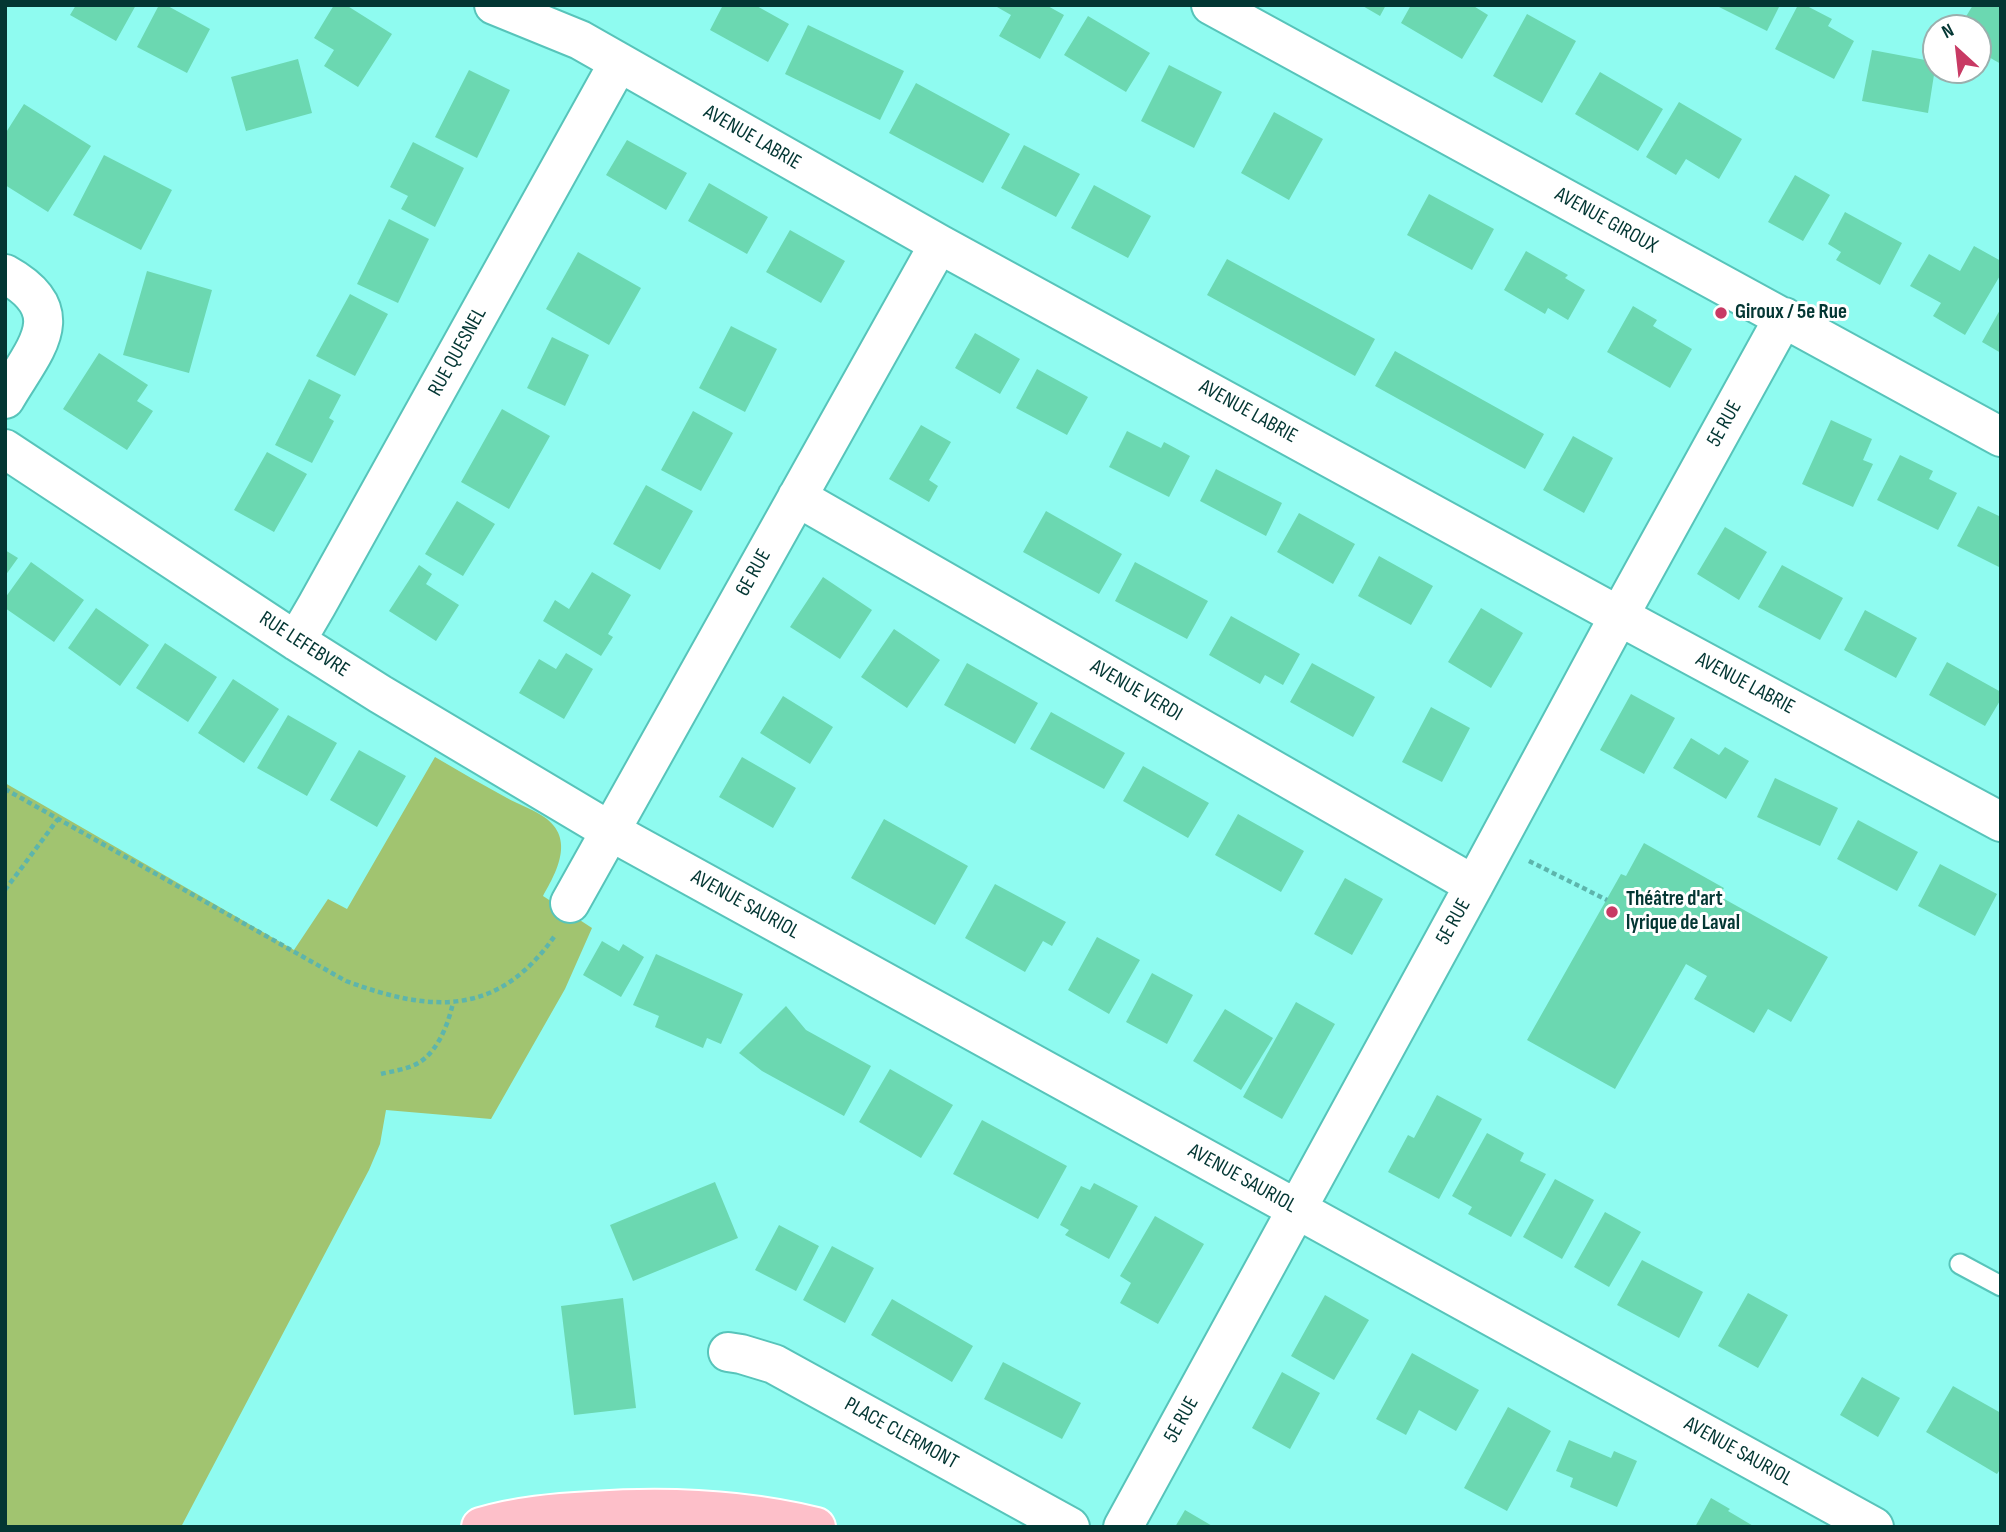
<!DOCTYPE html>
<meta charset="utf-8">
<style>
body{margin:0}
#map{position:relative;width:2006px;height:1532px;overflow:hidden;background:#8ffbf0;font-family:"Sofia Sans Condensed",sans-serif}
canvas{display:block}
.frame{position:absolute;inset:0;border:7px solid #033633;pointer-events:none}
.north{position:absolute;left:1922px;top:14px;width:70px;height:70px;box-sizing:border-box;background:#fff;border:2px solid #9aafad;border-radius:50%;rotate:333deg;font-size:19px;font-weight:700;line-height:28px;text-align:center;color:#033633}
.north::after{content:'';display:block;margin:auto;width:24px;height:32px;background:#c83a64;clip-path:polygon(50% 0,100% 100%,50% 72%,0 100%)}
</style>
<div id="map">
<canvas width="2006" height="1532"></canvas>
<div class="frame"></div>
<div class="north">N</div>
</div>
<script>
const ctx = document.querySelector('canvas').getContext('2d');
ctx.lineJoin = 'round';
function fill(path, color) {
  ctx.fillStyle = color;
  ctx.fill(path, 'evenodd');
}
function strokePath(path, color, width, dash) {
  ctx.strokeStyle = color;
  ctx.lineWidth = width;
  ctx.lineCap = dash ? 'butt' : 'round';
  ctx.setLineDash(dash || []);
  ctx.stroke(path);
}
function label(font, color, halo, rows, align = 'center') {
  ctx.font = font + ' "Sofia Sans Condensed",sans-serif';
  ctx.lineWidth = 6;
  ctx.setLineDash([]);
  ctx.textBaseline = 'middle';
  ctx.strokeStyle = halo;
  ctx.fillStyle = color;
  for (const [text, x, y, turn = 0] of rows) {
    ctx.save();
    ctx.translate(x, y);
    ctx.rotate((+turn || 0) * Math.PI / 180);
    ctx.textAlign = isNaN(turn) ? turn : align;
    if (halo) ctx.strokeText(text, 0, 0);
    ctx.fillText(text, 0, 0);
    ctx.restore();
  }
}
const green = new Path2D(`
 M435 757C459 771 483 785 507 798 518 804 530 808 541 815 576 836 558 870 543 896L592 928 565 989 491 1119 386 1110 380 1144 369 1170 181 1527H5V783L294 950 328 899 347 909Z`);
const building = new Path2D(`
 M76 5H136L116 41 70 15Z
 M159 5H166L210 29 187 73 137 47Z
 M334 5H346L392 34 358 87 324 66 334 50 314 38Z
 M723 5H755L789 24 768 62 710 30Z
 M998 5H1046L1064 15 1040 59 999 36 1011 15 997 7Z
 M1361 5H1386L1380 16Z
 M1411 5H1472L1488 15 1462 59 1401 23Z
 M1715 5H1780L1767 31Z
 M1798 5H1805L1832 19 1828 26 1854 41 1834 79 1775 49Z
 M1973 5H2001V64L1978 51V28H1959Z
 M1527 14 1576 41 1542 103 1493 76Z
 M1088 16 1150 53 1126 92 1064 55Z
 M808 25 904 71 880 120 785 74Z
 M1872 50 1936 62 1928 113 1862 101Z
 M298 59 312 113 246 131 231 77Z
 M1169 65 1222 92 1194 148 1141 121Z
 M469 70 510 90 477 158 435 137Z
 M1600 72 1663 109 1638 151 1575 114Z
 M916 83 1010 134 983 183 889 133Z
 M1679 102 1742 139 1719 179 1686 159 1676 175 1646 157Z
 M24 104 91 146 48 212 5 185V134Z
 M1274 112 1323 139 1289 200 1241 173Z
 M627 140 687 173 666 210 606 175Z
 M413 142 464 168 435 227 401 209 408 196 390 187Z
 M1024 145 1080 174 1056 217 1001 188Z
 M104 155 172 190 141 250 73 215Z
 M1795 175 1830 195 1803 241 1768 222Z
 M709 183 768 217 747 254 688 221Z
 M1094 185 1151 216 1128 258 1071 228Z
 M1429 194 1494 229 1472 270 1407 235Z
 M1845 212 1902 243 1880 285 1836 260 1841 252 1828 244Z
 M389 219 429 239 398 303 357 284Z
 M790 230 845 261 821 303 766 272Z
 M1974 246 2001 261V274L1965 335 1933 316 1941 303 1910 286 1929 254 1960 271Z
 M1526 251 1568 275 1565 278 1585 290 1568 320 1548 308 1545 314 1504 290Z
 M578 252 641 288 609 345 546 309Z
 M1227 259 1375 339 1355 376 1207 295Z
 M147 271 212 290 189 373 123 355Z
 M350 294 388 314 355 376 316 356Z
 M1633 306 1657 320 1653 326 1692 349 1670 388 1607 352Z
 M2001 308V353L1982 342Z
 M731 326 777 349 745 412 699 388Z
 M975 333 1020 359 1000 394 955 368Z
 M552 337 589 355 565 406 527 388Z
 M1395 351 1544 434 1525 469 1375 386Z
 M99 353 148 385 137 401 153 411 127 450 63 409Z
 M1037 369 1088 397 1067 435 1016 408Z
 M309 379 341 395 329 418 334 421 312 463 275 445Z
 M502 409 550 436 509 509 461 482Z
 M693 411 733 433 701 491 661 470Z
 M1831 420 1872 439 1863 460 1873 464 1853 507 1802 484Z
 M921 425 951 442 929 480 938 486 929 502 889 479Z
 M1127 431 1161 448 1164 442 1190 456 1169 497 1109 467Z
 M1573 436 1613 458 1584 513 1543 490Z
 M267 452 307 474 274 532 234 510Z
 M1900 455 1933 471 1929 479 1957 493 1938 530 1877 500Z
 M1216 469 1282 503 1266 536 1200 501Z
 M646 485 693 511 660 570 613 544Z
 M457 501 495 524 463 576 425 554Z
 M1978 506 2001 517V568L1957 546Z
 M1046 511 1122 554 1099 594 1023 552Z
 M1299 513 1355 544 1333 584 1277 552Z
 M1725 527 1767 552 1739 600 1697 574Z
 M5 550 18 558 5 576Z
 M1379 556 1433 586 1411 625 1358 596Z
 M31 562 84 600 54 642 5 608V598Z
 M1135 562 1208 601 1187 639 1115 601Z
 M419 565 432 574 426 584 459 605 436 641 389 611Z
 M1782 565 1843 598 1820 640 1758 607Z
 M592 572 631 595 608 634 613 637 601 656 543 621 555 600 569 609Z
 M823 577 872 610 840 659 790 627Z
 M96 608 149 645 120 686 68 648Z
 M1481 608 1523 633 1491 688 1448 662Z
 M1865 610 1917 638 1896 678 1844 650Z
 M1231 616 1300 654 1283 685 1265 675 1260 684 1209 655Z
 M894 629 940 660 907 708 861 677Z
 M165 643 217 677 188 722 136 688Z
 M566 653 593 669 564 719 519 693 539 659 556 669Z
 M1947 662 2001 692V699L1985 726 1929 695Z
 M967 663 1038 703 1015 744 944 705Z
 M1312 663 1375 697 1353 737 1290 702Z
 M233 679 279 709 244 763 198 733Z
 M1631 694 1675 718 1644 774 1600 750Z
 M783 696 833 727 810 764 760 733Z
 M1431 707 1470 728 1442 782 1402 762Z
 M1051 712 1125 753 1104 789 1030 749Z
 M288 715 337 743 307 796 257 768Z
 M1691 738 1719 755 1725 747 1749 761 1726 799 1673 768Z
 M359 750 406 776 377 827 330 800Z
 M742 757 796 788 773 828 719 797Z
 M1143 766 1209 803 1188 838 1123 801Z
 M1775 778 1838 808 1820 846 1757 817Z
 M1238 814 1304 851 1281 892 1215 855Z
 M884 819 968 866 935 925 851 878Z
 M1858 820 1918 852 1897 891 1837 859Z
 M1644 843 1724 888 1719 896 1828 957 1791 1022 1768 1009 1754 1033 1694 999 1707 976 1686 964 1615 1089 1527 1040 1621 874 1626 876Z
 M1940 864 1997 894 1975 936 1918 906Z
 M1345 878 1383 899 1352 955 1314 934Z
 M995 884 1066 922 1052 946 1043 941 1025 972 965 938Z
 M1097 937 1140 960 1109 1014 1068 990Z
 M602 941 619 951 623 944 644 957 621 997 583 975Z
 M656 954 743 994 721 1044 707 1038 703 1048 655 1027 659 1016 633 1005Z
 M1152 973 1193 995 1167 1044 1126 1022Z
 M1296 1002 1335 1024 1282 1119 1243 1097Z
 M786 1006 806 1030 871 1066 844 1116 762 1071 739 1053Z
 M1225 1009 1273 1038 1241 1090 1193 1061Z
 M890 1069 953 1105 921 1158 859 1122Z
 M1437 1095 1482 1119 1439 1199 1388 1172 1408 1135 1414 1138Z
 M982 1120 1067 1166 1038 1219 953 1174Z
 M1487 1133 1524 1153 1520 1161 1546 1174 1511 1237 1468 1214 1472 1207 1452 1196Z
 M1555 1179 1594 1200 1562 1259 1523 1237Z
 M715 1182 738 1238 633 1281 610 1225Z
 M1094 1183 1138 1206 1109 1259 1065 1235 1069 1230 1060 1225 1081 1186 1090 1190Z
 M1605 1212 1641 1232 1609 1287 1574 1267Z
 M1155 1216 1204 1244 1158 1324 1120 1303 1131 1283 1120 1276Z
 M779 1225 819 1246 796 1291 755 1270Z
 M832 1246 874 1268 845 1323 803 1300Z
 M1642 1260 1703 1292 1679 1338 1617 1305Z
 M1748 1293 1788 1315 1758 1368 1718 1346Z
 M1325 1295 1369 1320 1334 1380 1291 1356Z
 M623 1298 636 1408 574 1415 561 1306Z
 M892 1299 973 1346 952 1382 871 1335Z
 M1412 1353 1479 1390 1456 1431 1419 1410 1406 1435 1376 1419Z
 M1003 1362 1081 1403 1062 1439 984 1399Z
 M1282 1372 1320 1393 1290 1449 1252 1428Z
 M1862 1377 1900 1398 1878 1437 1840 1415Z
 M1953 1386 2001 1413V1468L1997 1474 1926 1432Z
 M1508 1407 1551 1431 1507 1511 1464 1488Z
 M1569 1440 1611 1458 1614 1451 1637 1461 1617 1507 1570 1487 1573 1478 1556 1471Z
 M1711 1498 1730 1509 1728 1511 1755 1527H1695Z
 M1185 1510 1214 1527H1175Z`);
const path = new Path2D(`
 M5 789 346 981C432 1013 499 1017 556 934
 M1529 861 1607 900
 M5 890 58 819
 M381 1074C393 1071 409 1069 420 1062 439 1049 448 1024 453 1003`);
const lane = new Path2D(`
 M1960 1264 2001 1286`);
const street = new Path2D(`
 M494 5 580 40 939 244 1619 616 2001 822
 M1211 5 2001 437
 M5 274C74 312 34 349 5 399
 M5 449 296 641 380 694 610 831 1874 1527
 M797 497 1474 885
 M296 641 317 605 619 62
 M570 903 939 244
 M728 1352 741 1354 774 1364 1070 1527
 M1123 1527 1474 885 1619 616 1784 317`);
const highway = new Path2D(`
 M481 1527C518 1516 555 1513 592 1511 667 1506 743 1509 816 1527`);
const markers = [
 [1721,313,7,"#c83a64"],
 [1612,912,7,"#c83a64"]
];
const streetNames = [
 ["AVENUE LABRIE",752,138,30],
 ["AVENUE GIROUX",1606,221,29],
 ["RUE QUESNEL",458,352,-61],
 ["AVENUE LABRIE",1248,412,29],
 ["5E RUE",1725,424,-61],
 ["6E RUE",754,573,-61],
 ["RUE LEFEBVRE",304,645,33],
 ["AVENUE LABRIE",1745,684,28],
 ["AVENUE VERDI",1136,691,30],
 ["AVENUE SAURIOL",745,905,29],
 ["5E RUE",1454,922,-61],
 ["AVENUE SAURIOL",1242,1179,29],
 ["5E RUE",1182,1420,-61],
 ["PLACE CLERMONT",901,1434,29],
 ["AVENUE SAURIOL",1738,1452,29]
];
const poiNames = [
 ["Giroux / 5e Rue",1735,313],
 ["Théâtre d'art",1626,900],
 ["lyrique de Laval",1626,924]
];
fill(green, '#a1c470');
fill(building, '#6bd8b1');
strokePath(lane, '#57c4ba', 23);
strokePath(street, '#57c4ba', 42);
strokePath(highway, '#fff', 42);
strokePath(path, '#5db5ac', 4.5, [5, 3.5]);
strokePath(lane, '#fff', 19);
strokePath(street, '#fff', 38);
strokePath(highway, '#fdbfc9', 38);
for (const [x, y, r, color] of markers) {
  const dot = new Path2D();
  dot.arc(x, y, r, 0, 2 * Math.PI);
  ctx.fillStyle = color;
  ctx.fill(dot);
  strokePath(dot, '#fff', 2.5);
}
label('21px', '#033633', '#fff', streetNames);
label('bold 21px', '#033633', '#fff', poiNames, 'left');
</script>
